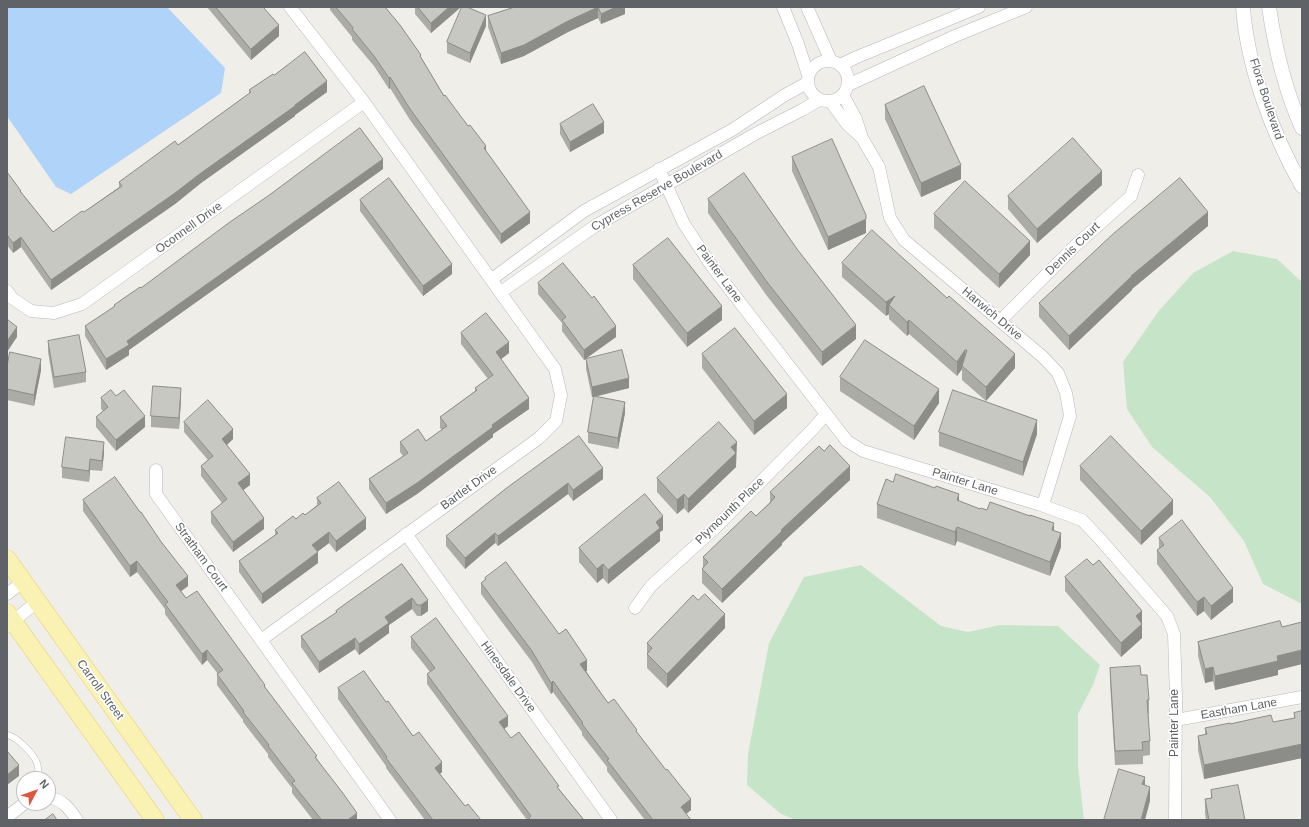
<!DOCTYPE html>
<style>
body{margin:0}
#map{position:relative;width:1309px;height:827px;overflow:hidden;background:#f0eee8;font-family:Arial,sans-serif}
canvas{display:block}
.frame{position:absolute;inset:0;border:8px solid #5f6266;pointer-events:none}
.north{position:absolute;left:16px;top:771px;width:40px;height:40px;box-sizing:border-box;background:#fff;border:1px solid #bfc0c2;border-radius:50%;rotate:49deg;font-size:11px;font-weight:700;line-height:16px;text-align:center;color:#5f6266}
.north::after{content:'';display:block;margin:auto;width:14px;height:18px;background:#dc5841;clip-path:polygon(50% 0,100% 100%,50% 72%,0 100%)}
</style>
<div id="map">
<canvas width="1309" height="827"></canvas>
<div class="frame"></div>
<div class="north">N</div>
</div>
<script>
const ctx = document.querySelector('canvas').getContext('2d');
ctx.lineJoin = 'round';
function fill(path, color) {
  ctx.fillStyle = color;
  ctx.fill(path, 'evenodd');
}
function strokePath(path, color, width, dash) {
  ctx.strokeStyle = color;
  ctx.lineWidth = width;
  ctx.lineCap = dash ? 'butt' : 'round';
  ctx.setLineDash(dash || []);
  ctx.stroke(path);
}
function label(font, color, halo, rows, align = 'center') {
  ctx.font = font + ' Arial,sans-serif';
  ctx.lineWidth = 3.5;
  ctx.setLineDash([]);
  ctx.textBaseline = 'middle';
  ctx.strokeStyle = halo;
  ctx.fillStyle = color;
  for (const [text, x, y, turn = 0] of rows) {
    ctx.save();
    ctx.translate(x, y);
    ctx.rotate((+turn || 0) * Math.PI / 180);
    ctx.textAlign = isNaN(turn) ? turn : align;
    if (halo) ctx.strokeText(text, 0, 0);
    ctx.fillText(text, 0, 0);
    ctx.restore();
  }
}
const green = new Path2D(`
 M1233 251 1277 259 1302 282V604L1263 584 1244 541 1210 497 1152 447 1127 409 1123 362 1158 312 1193 273Z
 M861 565 941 626 968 632 1000 625 1058 626 1100 665 1093 685 1078 714V766L1084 820H796L781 814 747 785 748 754 769 643 804 577Z`);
const water = new Path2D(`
 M7 7H167L225 68 221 93 71 194 56 187 7 116Z`);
const service = new Path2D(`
 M7 735C17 737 33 753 37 763 38 767 39 774 38 779`);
const minor = new Path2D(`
 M783 7 798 44 808 75
 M807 7 831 61
 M808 81a20 20 0 1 1 40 0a20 20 0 1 1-40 0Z
 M840 65 857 57 979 7
 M848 85 955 36 1026 7
 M843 95 856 119 862 138 879 167 890 218 904 240 1043 357 1058 373 1066 393 1070 416 1043 505
 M830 101 847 124 860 136
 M659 169 684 224 711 265 847 441 863 451 1041 505 1082 520 1100 539 1167 616 1174 634 1176 698 1175 820
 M492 279 584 211 732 130 785 95 807 83
 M7 291 12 298 31 311 54 313 82 304 364 102
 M501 292 595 226 755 134 802 110 819 100
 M1000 321 1076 245 1131 196 1138 175
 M156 470V494L390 820
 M406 534 611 820
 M7 594 23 582
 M635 608 651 586 715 528 812 430 826 414
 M7 626 37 602
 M261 640 539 438 556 421 561 395 555 369 364 102 290 7
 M1176 720 1302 697
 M48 797C63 800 69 808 77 820
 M7 817 25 803`);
const tertiary = new Path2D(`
 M1243 7C1247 66 1273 135 1302 186
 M1269 7C1275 48 1285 90 1302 128`);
const primary = new Path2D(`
 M7 559 193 820
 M7 613 155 820`);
const wall = new Path2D(`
 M207 7H263L279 36 251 60Z
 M329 7H385L421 57 444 96 486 152 530 223 501 244 410 120 390 88 389 89 374 66 352 40V37L330 10V8Z
 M415 7H461L431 33 415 14Z
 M515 7H625V14L601 24 598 18 568 32 524 56 501 64 488 27V16Z
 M486 26 470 63 447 53V42Z
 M274 75 327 92 295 115V116L201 183 175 204 51 290 21 247 13 253 7 245V172L21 192 53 232 84 212 119 187V182L178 145 249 94V90Z
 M885 105 961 179 921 197 885 119Z
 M560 124 604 133 570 152 560 134Z
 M792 157 866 233 828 250 792 171Z
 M383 169 129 350V355L106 370 85 336V326L114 307V305L141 288Z
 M1102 185 1037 243 1008 209V196Z
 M708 199 856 339 822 366 767 296 708 213Z
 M360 200 452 274 423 296 360 211Z
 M934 214 1030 255 999 288 934 228Z
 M1208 226 1132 289V290L1069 350 1039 317V303Z
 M842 263 1015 368 986 401 962 380V369L957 376 909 334 907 336 889 319V314L886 316 842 277Z
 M633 265 722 320 687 347 633 279Z
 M538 283 616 337 586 358 629 388 595 397 625 413 618 449 588 443V432L594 397H592L586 369V359L584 360 562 331V323L538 294Z
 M461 333 509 353 501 359 529 409 493 434V437L417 494 386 514 369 489V479L403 456 400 452V442L426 441 442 430 440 428V417L475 391V388L488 379 461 344Z
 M48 341 86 372V382L54 388 48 352Z
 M702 354 787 408 754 435 702 368Z
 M7 367 41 370 34 406 7 400Z
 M840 377 939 403 914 440 840 391Z
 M116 396 145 427 116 451 96 427V417L103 411 101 409V398Z
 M181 399 179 429 151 427V416Z
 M184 422 233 439 227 445 250 485 243 490 264 529 233 552 211 523V512L222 503 201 476V466L208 460 184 432Z
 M939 432 1037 434 1023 476 939 446Z
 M104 453 102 471 90 470 89 482 62 478V467Z
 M736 456V467L688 513 684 508 677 514 657 492V478L737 456Z
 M1080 466 1173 514 1141 545 1080 480Z
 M603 479 573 501 568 494 498 546 495 543 465 569 446 546V536L508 487Z
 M850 480 782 543V545L722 603 702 583V569L703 567V557L756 516 770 502V492Z
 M893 482 959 501 980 509 987 510 1054 531 1061 547 1050 576 957 541 955 546 877 518V504Z
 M317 498 366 529 336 552 329 543 317 552 318 563 262 604 239 572V561L275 535V530L305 515 317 505Z
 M83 500 188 586 181 591 186 598 265 687 317 759 357 820H313L292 793V788L268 757V754L243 722V720L217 685V674H218L207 660 202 665 165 614V609L137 572 130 577 83 511Z
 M663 530 660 532V541L608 584 603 578 597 583 579 562V548Z
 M1159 538 1233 602 1211 620 1204 611 1197 616 1157 564V550L1159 549Z
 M402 564 428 611 421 616H417L412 609 389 625V633L359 655 355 649 319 673 301 647V636L336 613V611Z
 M1093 565 1142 611V638L1121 657 1065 591V577Z
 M485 578 587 671H586L608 703 637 733 691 810 686 814 691 820H645L607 771V767L582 735V732L553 692 551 694 532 662 481 594V583L485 580Z
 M1302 622V664L1278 670V675L1215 690 1213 681 1205 683 1198 656V642L1282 627Z
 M725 628 667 688 647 668V643Z
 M411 637 508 726 504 729 511 738 559 789 584 820H527L427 684V674L430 672 411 648Z
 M1110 668 1141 675 1149 700V714H1148L1150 741V755L1143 756V764L1115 765 1110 682Z
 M338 688 386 702 442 772 440 774 465 806 481 820H425L386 768V766L338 699Z
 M1302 711V758L1204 779 1198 750V736L1205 735V728L1230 724 1273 722 1294 718V713Z
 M1211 790 1245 820H1206L1205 813V799L1211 798Z`);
const shadedWall = new Path2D(`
 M449 7H461L431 33V23Z
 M598 7V18L568 32 524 56 501 64V53Z
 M616 7H625V14L601 24V14Z
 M486 15V26L470 63V53Z
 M279 25V36L251 60V49Z
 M390 77V88L389 89V78Z
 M327 81V92L295 115V116L201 183 175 204 51 290V280L201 173Z
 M604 122V133L570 152V142Z
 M486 146V157L484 148Z
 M383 159V169L129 350V355L106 370V359L127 341Z
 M961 165V179L921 197V183Z
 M1102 171V185L1037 243V229Z
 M530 212V223L501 244V234Z
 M1208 212V226L1132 289V290L1069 350V336L1131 276Z
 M866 219V233L828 250V237Z
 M21 237V247L13 253V243Z
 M1030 241V255L999 288V274Z
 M452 264V274L423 296V286Z
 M895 296 889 305V314L886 316V302Z
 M722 306V320L687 347V333Z
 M909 320V334L907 336V322Z
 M856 325V339L822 366V352Z
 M616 326V337L584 360V350Z
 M17 327V337L7 352V341Z
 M509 342V353L496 363V352Z
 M965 350V364L962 366V369L957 376V362Z
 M1015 354V368L986 401V387Z
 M41 359V370L34 406V395Z
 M629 378V388L592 397V387Z
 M181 388V399L179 429V418Z
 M939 389V403L914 440V426Z
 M787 394V408L754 435V421Z
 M529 398V409L493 434V437L417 494 386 514V503L492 425Z
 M625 402V413L618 449V438Z
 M145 416V427L116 451V440Z
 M1037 420V434L1023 476V462Z
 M233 429V439L222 449V439Z
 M104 442V453L102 471V461Z
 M737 442 736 467 688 513V499L731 447Z
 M90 459V470L89 482V471Z
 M850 466V480L782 543V545L722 603V589L781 530Z
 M603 468V479L573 501V490Z
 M250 474V485L238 494V483Z
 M568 483V494L498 546V536Z
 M684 494V508L677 514V500Z
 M959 494V508L957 500Z
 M1173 500V514L1141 545V531Z
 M663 516V530L660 532V541L608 584V570L656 522Z
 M264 518V529L233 552V542Z
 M366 518V529L336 552V541Z
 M1054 523V537L1052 530Z
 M957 527V541L955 546V532Z
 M329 532V543L312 556V545Z
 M495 533V543L465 569V558Z
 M1061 533V547L1050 576V562Z
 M318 552V563L262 604V594Z
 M137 561V572L130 577V566Z
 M603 564V578L597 583V569Z
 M188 576V586L176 595V585Z
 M1233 588V602L1211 620V606Z
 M1204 597V611L1197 616V602Z
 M412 598V609L389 625V633L359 655V644L385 617Z
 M428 600V611L421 616V605Z
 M1142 611V638L1121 657V643L1136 616Z
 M725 614V628L667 688V674Z
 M355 638V649L319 673V662Z
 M207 650V660L202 665V654Z
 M1302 650V664L1278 670V675L1215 690V676L1277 656Z
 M587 660V671L580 675V664Z
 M1213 667V681L1205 683V669Z
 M553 681V692L551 694V683Z
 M508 716V726L499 733V722Z
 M1302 744V758L1204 779V765Z
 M442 762V772L435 778V768Z
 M19 765V776L7 785V775Z
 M1145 777V791L1142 784Z
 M1150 787V801L1145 820H1141Z
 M691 799V810L681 818V807Z
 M357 813V820H349V819Z`);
const building = new Path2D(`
 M216 7H263L279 25 251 49Z
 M336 7H385L400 25 421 55 420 56 444 96 445 95 468 126 470 125 486 146 484 148 530 212 501 234 410 109 390 77 389 78 374 56 352 29 353 28Z
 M418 7H449L431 23Z
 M462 7H467L486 15 470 53 447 42Z
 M515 7H616L601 14 598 7 568 21 524 45 501 53 488 16Z
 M305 52 327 81 295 105V106L201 173 175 193 51 280 21 237 13 243 7 235V172L21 191H20L53 232 82 211 84 212 122 186 119 182 175 141 178 145 251 92 249 90 273 74 274 75Z
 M924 86 961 165 921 183 885 105Z
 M593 104 604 122 570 142 560 124Z
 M360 128 383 159 127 341 129 345 106 359 85 326 115 306 114 305 140 287 141 288 230 222 268 196Z
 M1073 138 1102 171 1037 229 1008 196Z
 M832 139 866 215V219L828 237 792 157Z
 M744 173 797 249 856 325 822 352 767 282 708 199Z
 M389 178 452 264 423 286 360 200Z
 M1180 178 1208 212 1131 276H1132L1069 336 1039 303 1113 234Z
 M965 181 1030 241 999 274 934 214Z
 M872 230 947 298 949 296 1015 354 986 387 962 366 967 350H965L957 362 909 320 907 322 889 305 895 296 886 302 842 263Z
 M668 238 722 306 687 333 633 265Z
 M563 263 592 298 594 296 616 326 584 350 562 320 566 317 538 283Z
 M486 313 509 342 496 352 529 398 492 425 493 427 417 483 386 503 369 479 408 453 400 442 418 429 426 441 447 426 440 417 477 390 475 388 493 375 461 333Z
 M7 319 17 327 7 341Z
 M735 328 787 394 754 421 702 354Z
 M79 335 86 372 54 377 48 341Z
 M865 340 939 389 914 426 840 377Z
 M622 350 629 378 592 387 586 359Z
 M10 352 41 359 34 395 7 389V367Z
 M153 386 181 388 179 418 151 416Z
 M111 390 116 396 124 390 145 416 116 440 96 417 108 407 101 398Z
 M953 390 1037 420 1023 462 939 432Z
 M594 396 625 402 618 438 588 432Z
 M208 400 233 429 222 439 250 474 238 483 264 518 233 542 211 512 227 499 201 466 213 456 184 422Z
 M719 422 737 442 731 447 736 453 688 499 684 494 677 500 657 478Z
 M579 436 603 468 573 490 568 483 498 536 495 533 465 558 446 536 508 487Z
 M1111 436 1173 500 1141 531 1080 466Z
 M66 437 104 442 102 461 90 459 89 471 62 467Z
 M830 445 850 466 781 530 782 531 722 589 702 569 708 562 703 557 751 511 756 516 770 503 775 497 770 492 819 446 824 451Z
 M896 474 935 488 936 486 959 494 957 500 980 509 981 508 987 510 990 502 1030 516V515L1054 523 1052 530 1061 533 1050 562 957 527 955 532 877 504 886 479 893 482Z
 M115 477 140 512H141L162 543 188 576 176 585 186 598 197 591 265 685 264 686 317 756 315 757 342 792 357 813 349 819 350 820H320L321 819 292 783 295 781 268 746 269 745 243 712 244 711 217 674 223 670 207 650 202 654 165 604 168 602 137 561 130 566 83 500Z
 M339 482 366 518 336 541 329 532 312 545 318 552 262 594 239 561 278 533 275 530 293 516 296 519 303 513 305 515 321 503 317 498Z
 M645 494 663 516 656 522 660 528 608 570 603 564 597 569 579 548Z
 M1182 520 1233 588 1211 606 1204 597 1197 602 1157 550 1164 545 1159 538Z
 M1087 559 1093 565 1099 560 1142 611 1136 616 1142 624 1121 643 1065 577Z
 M506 562 559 634 566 629 587 660 580 664 608 703 614 699 637 730 636 731 666 770 667 769 691 799 681 807 691 820H653L607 760 609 759 582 724 583 723 553 681 551 683 532 651 481 583 486 579 485 578Z
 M402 564 428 600 421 605H417L412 598 385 617 389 623 359 644 355 638 319 662 301 636 337 612 336 611Z
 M705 594 725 614 667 674 647 654 652 648 647 643 693 595 698 600Z
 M436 618 508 716 499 722 511 738 519 732 559 786 557 787 584 820H530L529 818 531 816 427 674 435 668 411 637Z
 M1280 621 1282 627 1302 622V650L1277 656 1278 661 1215 676 1213 667 1205 669 1198 642Z
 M1140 666 1141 675H1147L1149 700H1147L1150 741 1142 742 1143 750 1115 751 1110 668Z
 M364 671 386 702 388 701 413 736 419 732 442 762 435 768 465 806 468 804 481 820H433L386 758 387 757 338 688Z
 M1302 711V744L1204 765 1198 736 1207 734 1205 728 1230 723V724L1271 715 1273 722 1295 718 1294 713Z
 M7 751 19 765 7 775Z
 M1119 769 1145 777 1142 784 1150 787 1141 820H1104Z
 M1238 785 1245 820H1209L1205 799 1212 798 1211 790Z
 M53 814 57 820H45Z`);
const streetNames = [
 ["Flora Boulevard",1266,99,72],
 ["Cypress Reserve Boulevard",657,191,-30],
 ["Oconnell Drive",189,228,-36],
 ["Dennis Court",1073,249,-44],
 ["Painter Lane",719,274,54],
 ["Harwich Drive",992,314,40],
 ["Painter Lane",965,482,17],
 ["Bartlet Drive",469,488,-36],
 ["Plymounth Place",730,511,-44],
 ["Stratham Court",201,557,54],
 ["Hinesdale Drive",508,677,54],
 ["Carroll Street",100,690,54],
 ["Eastham Lane",1239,709,-10],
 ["Painter Lane",1175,723,-90]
];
fill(green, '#c6e5c8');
fill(water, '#afd3f9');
strokePath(service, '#b4b7bb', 7);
strokePath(minor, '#b4b7bb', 13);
strokePath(tertiary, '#b4b7bb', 15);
strokePath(primary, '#e7cc69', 19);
strokePath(service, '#fff', 6);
strokePath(minor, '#fff', 12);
strokePath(tertiary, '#fff', 14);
strokePath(primary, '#f9f2b3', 18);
fill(wall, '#acaca7');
fill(shadedWall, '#8c8c88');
fill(building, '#c8c8c2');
strokePath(building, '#8c8c88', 1);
label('12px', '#5f6266', '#fff', streetNames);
</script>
